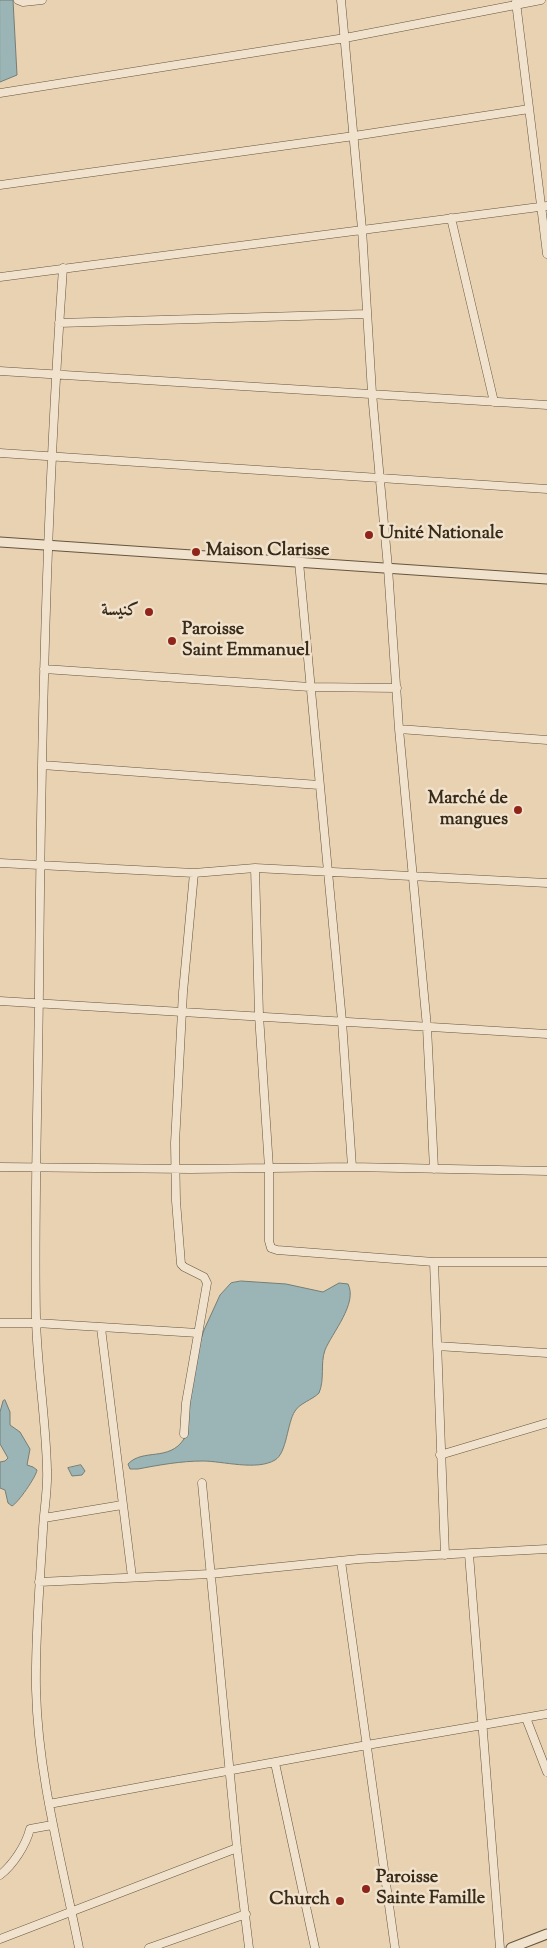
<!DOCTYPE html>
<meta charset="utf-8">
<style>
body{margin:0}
canvas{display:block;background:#e8d2b1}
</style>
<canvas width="547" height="1948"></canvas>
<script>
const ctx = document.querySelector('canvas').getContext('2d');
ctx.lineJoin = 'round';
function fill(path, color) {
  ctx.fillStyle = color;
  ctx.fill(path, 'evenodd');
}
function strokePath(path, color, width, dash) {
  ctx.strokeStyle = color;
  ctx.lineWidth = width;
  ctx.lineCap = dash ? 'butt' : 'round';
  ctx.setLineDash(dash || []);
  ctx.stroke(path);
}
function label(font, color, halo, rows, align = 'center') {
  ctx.font = font + ' "Sorts Mill Goudy",Amiri,serif';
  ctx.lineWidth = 5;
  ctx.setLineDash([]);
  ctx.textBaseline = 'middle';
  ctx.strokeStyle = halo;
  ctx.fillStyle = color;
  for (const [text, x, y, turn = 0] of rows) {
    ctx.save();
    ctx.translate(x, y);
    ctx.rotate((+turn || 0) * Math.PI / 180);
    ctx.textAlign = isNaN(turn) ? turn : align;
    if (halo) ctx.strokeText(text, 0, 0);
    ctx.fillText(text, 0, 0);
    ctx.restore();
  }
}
const water = new Path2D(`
 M0 0H13L17 75 0 82Z
 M241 1281 286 1284 323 1292 339 1283 348 1284C358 1303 332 1333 325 1350 320 1364 325 1379 319 1393 312 1400 300 1403 295 1411 287 1423 287 1453 275 1460 257 1471 222 1461 203 1461 181 1461 159 1465 138 1469H130L128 1464C143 1448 169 1462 184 1439L195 1358 204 1330 220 1295 231 1283Z
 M5 1400 10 1412V1425L20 1432 30 1449 27 1465 33 1467 37 1470C36 1477 18 1503 12 1506L8 1503 5 1490 0 1488V1462L5 1461 8 1458 0 1444V1412L3 1401Z
 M81 1465 85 1471 82 1475 72 1476 68 1468Z`);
const minor = new Path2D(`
 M18 0 23 2 42 0
 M341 0 362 229 372 393 388 568 399 729 427 1027 434 1169
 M516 2 547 254
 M0 93 345 38 541 0
 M0 185 354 136 529 109
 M451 218 494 402
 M63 268C46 508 41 748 39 988 38 1098 34 1208 36 1318 37 1368 46 1419 47 1470 48 1489 44 1509 43 1529 40 1583 35 1636 36 1689 38 1777 62 1862 79 1948
 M0 277 547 206
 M59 323 367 314
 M0 371 547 405
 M0 453 547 489
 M299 562 342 1021 352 1167
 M44 669 310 687 397 688
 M399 729 547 740
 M42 765 319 785
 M0 863 194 873 255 868 547 883
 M255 868 259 1015 269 1168V1241L271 1248 277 1250 434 1262
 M0 1001 547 1034
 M0 1167 190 1169 352 1167 547 1171
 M0 1323H36L198 1333
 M101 1328 132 1577
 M437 1346 547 1353
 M184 1434 186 1403 207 1283 204 1277 184 1267 181 1264 176 1201 175 1143 183 992 194 873
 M440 1455 547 1423
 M202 1483 237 1848 249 1948
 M44 1518 122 1505
 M469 1554 500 1948
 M445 1555 434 1262H547
 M341 1561 395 1948
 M39 1582 210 1574 359 1559 547 1549
 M526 1718 547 1772
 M275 1763 315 1948
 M49 1804 367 1745 547 1714
 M0 1875C13 1865 26 1845 30 1829L52 1825
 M0 1939 237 1848
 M149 1948 246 1914`);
const tertiary = new Path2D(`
 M0 542 547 579
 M511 1948 547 1934`);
const markers = [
 [369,535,5,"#8f2418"],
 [196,552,5,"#8f2418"],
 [149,612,5,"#8f2418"],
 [172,641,5,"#8f2418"],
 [518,810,5,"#8f2418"],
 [366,1889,5,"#8f2418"],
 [340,1901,5,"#8f2418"]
];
const poiNames = [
 ["Unité Nationale",379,535],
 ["Maison Clarisse",206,552],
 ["كنيسة",139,612,"right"],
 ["Paroisse",182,631],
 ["Saint Emmanuel",182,652],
 ["Marché de",508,800,"right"],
 ["mangues",508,821,"right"],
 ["Paroisse",376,1879],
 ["Sainte Famille",376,1900],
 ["Church",330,1901,"right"]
];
fill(water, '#9bb5b6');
strokePath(water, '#747e77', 1);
strokePath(minor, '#65553f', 9);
strokePath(tertiary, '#65553f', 11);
strokePath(minor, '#f0e2cc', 8);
strokePath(tertiary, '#f0e2cc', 9);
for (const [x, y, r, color] of markers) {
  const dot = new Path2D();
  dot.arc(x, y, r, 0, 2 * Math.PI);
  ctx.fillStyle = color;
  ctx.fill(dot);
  strokePath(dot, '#f0e2cc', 2);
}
label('bold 18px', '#392b19', '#f0e2cc', poiNames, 'left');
</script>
